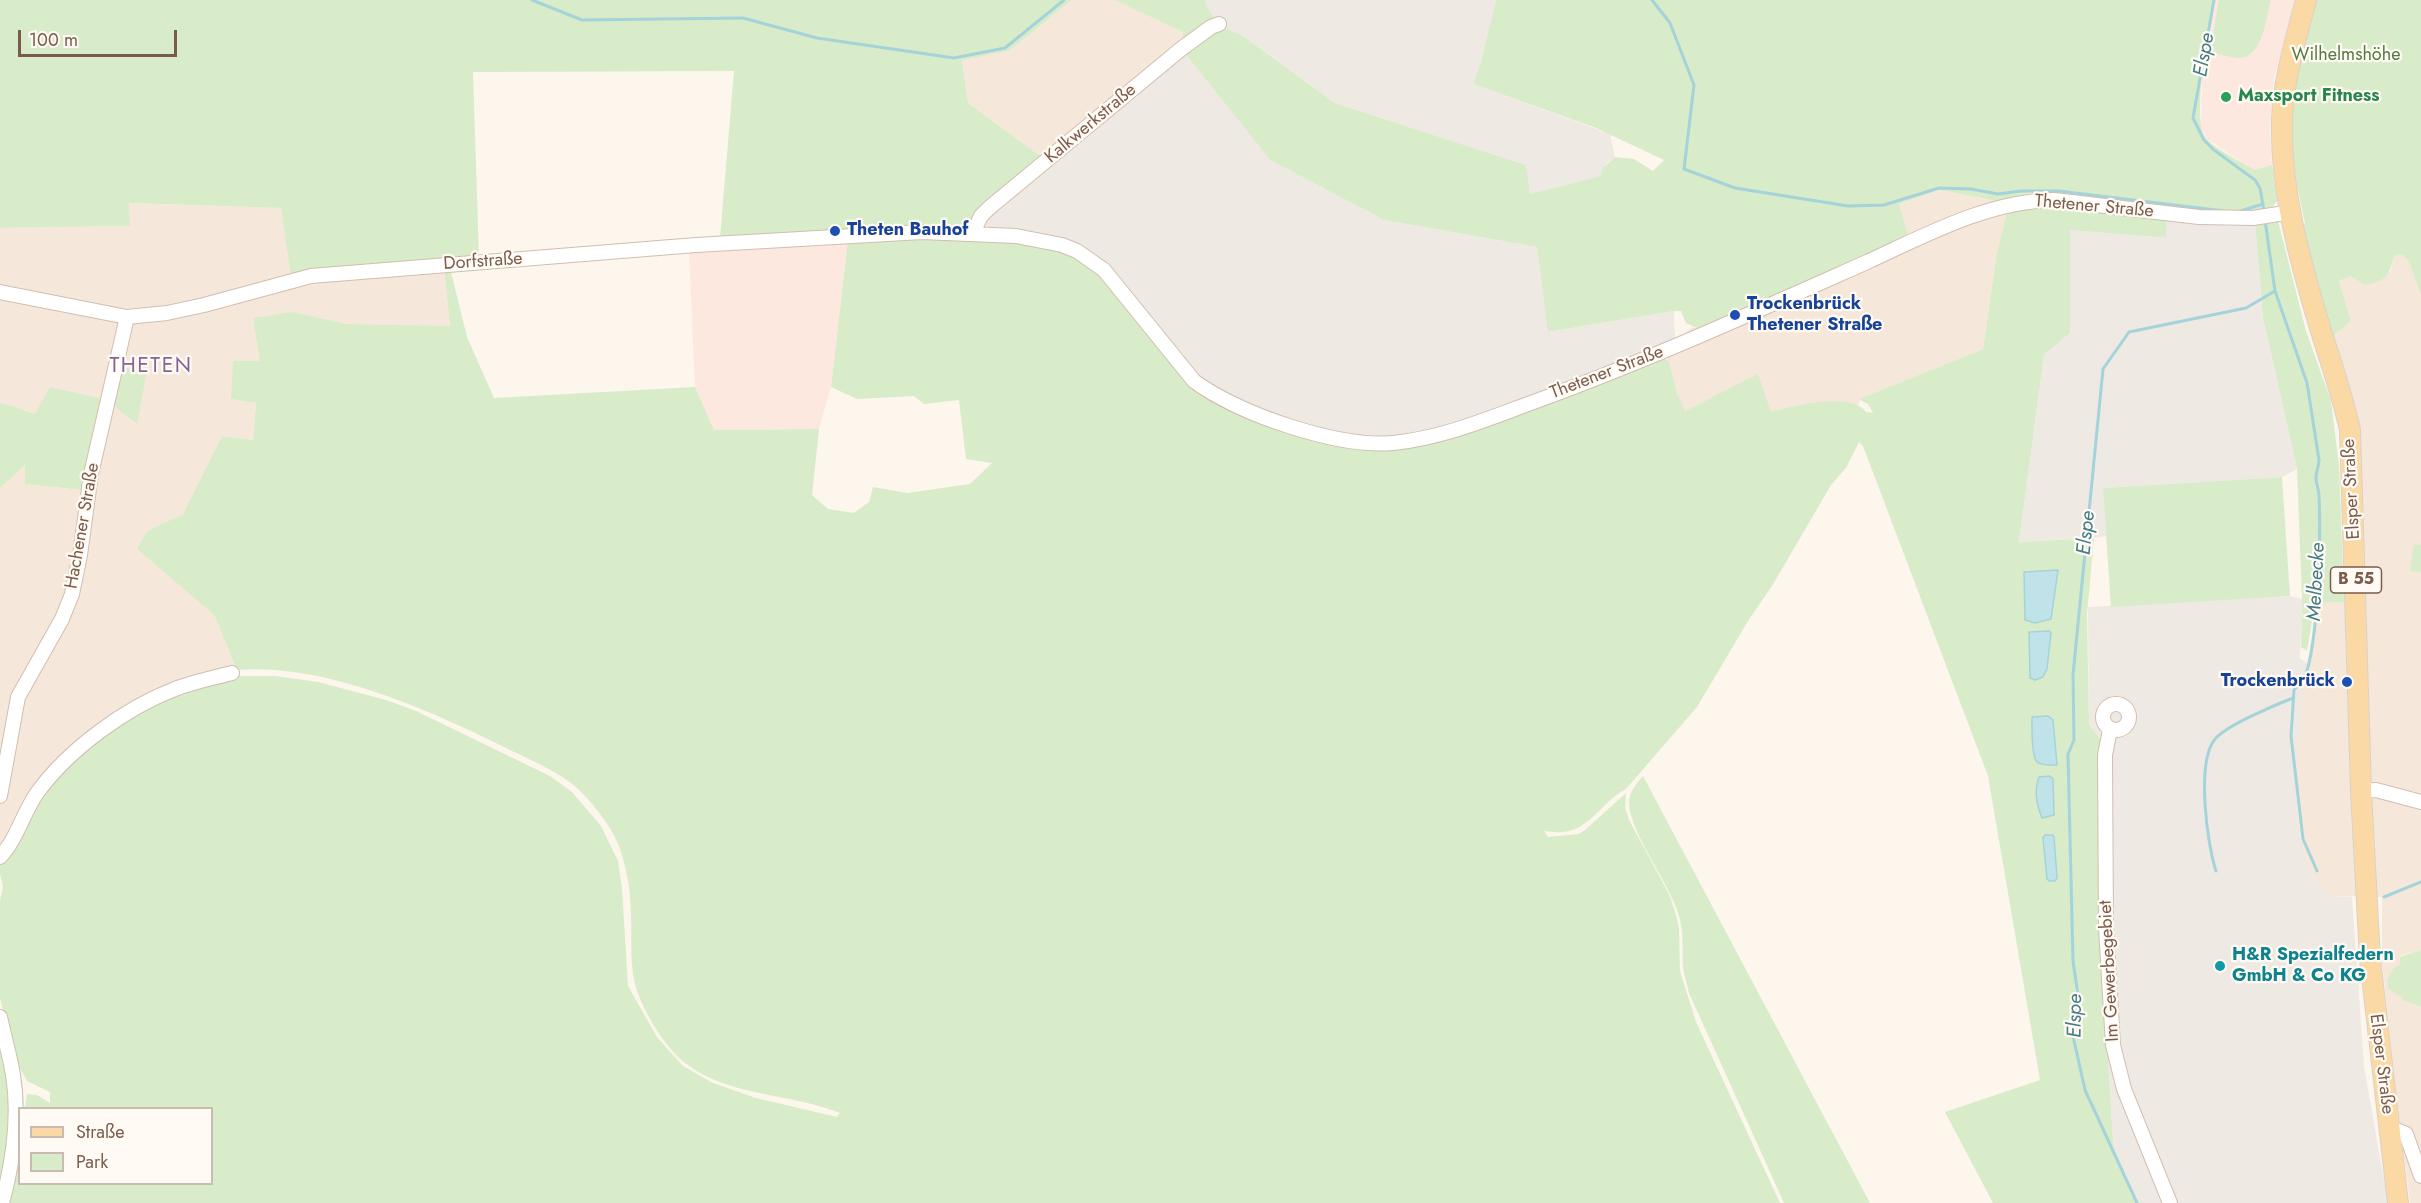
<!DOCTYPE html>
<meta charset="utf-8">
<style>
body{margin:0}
#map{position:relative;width:2421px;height:1203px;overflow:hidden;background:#fdf6ec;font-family:Jost,sans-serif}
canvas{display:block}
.legend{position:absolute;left:18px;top:1107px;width:195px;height:78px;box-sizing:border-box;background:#fffaf3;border:2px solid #cabbb1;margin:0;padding:8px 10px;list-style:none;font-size:18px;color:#7a5c4d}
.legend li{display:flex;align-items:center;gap:12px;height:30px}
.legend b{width:30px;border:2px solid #cabbb1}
.scale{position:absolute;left:18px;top:30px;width:159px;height:27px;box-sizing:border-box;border:3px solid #7a5c4d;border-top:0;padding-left:8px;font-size:18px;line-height:21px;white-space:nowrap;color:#7a5c4d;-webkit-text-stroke:4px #fffaf3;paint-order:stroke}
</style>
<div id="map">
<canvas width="2421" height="1203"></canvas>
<ul class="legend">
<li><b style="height:8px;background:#fbd9a5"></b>Straße</li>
<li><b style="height:16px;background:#d8ecc9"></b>Park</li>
</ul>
<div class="scale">100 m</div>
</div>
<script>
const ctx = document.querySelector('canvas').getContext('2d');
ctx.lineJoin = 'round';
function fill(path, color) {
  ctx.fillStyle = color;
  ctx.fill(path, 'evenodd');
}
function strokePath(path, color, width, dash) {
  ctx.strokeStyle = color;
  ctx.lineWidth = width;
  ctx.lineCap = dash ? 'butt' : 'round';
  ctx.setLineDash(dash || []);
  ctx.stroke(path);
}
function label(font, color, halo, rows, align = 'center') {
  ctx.font = font + ' Jost,sans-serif';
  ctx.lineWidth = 4.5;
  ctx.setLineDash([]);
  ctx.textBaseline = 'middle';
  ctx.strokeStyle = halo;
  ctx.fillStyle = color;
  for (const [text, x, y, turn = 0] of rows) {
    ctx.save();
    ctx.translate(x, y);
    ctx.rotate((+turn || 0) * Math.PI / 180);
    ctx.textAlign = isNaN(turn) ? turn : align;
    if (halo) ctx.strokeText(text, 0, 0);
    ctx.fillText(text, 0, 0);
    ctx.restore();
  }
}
const residential = new Path2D(`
 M1072 0H1114L1183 32V51L1049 163 968 103 962 59 1009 51Z
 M1939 190 1998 201 2007 211 1996 257 1983 349 1861 398 1858 406 1851 403 1771 413 1758 375 1685 411 1681 405 1667 359 1666 346 1675 342 1692 327 1699 329 1909 239 1899 204Z
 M128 203 281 208 444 270 450 326 260 362 232 399 256 403 253 440 222 436 183 514 147 531 137 549 214 615 237 670 0 853V488L25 464V484L90 491 111 401 35 414 0 402V228L130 226Z
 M2402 254 2409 262 2421 295V950L2400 956 2402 1000 2421 1007V1203H2410L2399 1118 2382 962V897L2330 896 2312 876 2299 832 2295 771 2303 686 2318 603 2362 600 2333 336 2351 321 2339 281 2351 276 2390 272 2395 255Z`);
const commercial = new Path2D(`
 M2213 0H2296L2274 77 2270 129 2272 165 2255 171 2207 139 2201 129 2202 74Z
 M848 240 831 387 819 429 714 430 695 387 689 253Z`);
const industrial = new Path2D(`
 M1205 0H1496L1480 65 1473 84 1610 134 1615 157 1608 162 1600 176 1530 194 1526 165 1335 103 1240 34 1222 28 1210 14Z
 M1183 51 1270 160 1384 220 1537 247 1549 332 1674 311 1675 342 1454 425 1406 437 1375 439 1330 434 1228 397 1192 371 1129 289 1107 267 990 228 983 224 987 216Z
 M2166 219 2229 226 2255 222 2263 319 2297 469 2282 477 2104 488 2106 536 2094 538 2019 542 2044 355 2070 333V230L2165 238Z
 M2290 596 2302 599 2300 658 2307 663 2295 771 2299 832 2312 876 2330 896 2352 897 2364 1066 2388 1203H2140L2114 1157 2100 925V740L2089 726 2088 607Z`);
const green = new Path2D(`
 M0 0H1072L1009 51 962 60 968 103 1044 159 963 228 895 226 760 238H720L734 71 473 72 479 258 291 275 281 208 129 203 130 226 0 228Z
 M1114 0H1205C1212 20 1221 28 1240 34L1335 103 1526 165 1530 194 1600 176 1603 168 1615 157 1634 159 1653 171 1664 160 1596 128 1473 84 1480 65 1496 0H2213C2209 26 2192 117 2205 137 2213 148 2242 162 2255 170L2272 165 2277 201 2271 209C2198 219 2121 201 2048 193H2030L1998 201 1939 190 1899 204 1909 239 1699 329 1686 323 1681 311H1674L1548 332 1537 247 1384 220 1270 160 1183 51V32Z
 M2219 0H2271C2266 17 2263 59 2238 58 2229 57 2219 54 2210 52Z
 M2315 0H2421V295L2409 262 2402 254 2395 255C2388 276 2387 281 2365 285L2351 276 2339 281 2351 321 2333 336 2302 225 2305 224 2291 157 2290 103Z
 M2040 205 2166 219V238L2070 230V333L2044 355 2019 542 2094 538 2087 614 2089 725 2100 739V925L2114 1157 2140 1203H1993L1945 1112 2040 1080 1988 776 1863 446 1859 442 1846 468 1831 485 1772 586 1748 621 1697 707 1626 789C1603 800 1590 830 1563 832 1557 833 1550 831 1544 831L1548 837 1579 834 1585 830 1626 793 1625 807 1629 820 1670 896 1676 915 1679 927 1680 971 1696 1022 1780 1203H7L17 1173 19 1147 20 1184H212V1108H25L27 1094 37 1095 50 1103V1092L27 1081 16 1061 0 998V901L3 886 0 874V860L39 794 109 726 173 693 235 676H275L318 682 386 700 416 711 550 776 572 792 601 826 618 861 622 888 628 986 657 1037 683 1066 713 1083 756 1098 837 1117 840 1113C786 1091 719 1098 675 1054 659 1037 638 1002 634 979 630 959 632 936 631 916 631 893 627 870 620 849 614 831 598 810 585 796 566 774 534 762 508 749 429 710 326 663 237 670L214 615 137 549 147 531 183 514 222 436 253 440 256 403 231 399 233 361H260L253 318 293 312 346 324 450 326 444 270 450 268 467 337 494 398 695 387 714 430 819 429 812 495 828 509 854 513 869 502 873 487 907 493 970 484 992 463 966 459 959 400 924 404 914 396 857 399 831 387 848 240 997 238 1072 253 1090 264 1112 286 1179 372 1203 396 1236 412 1335 445 1375 450 1414 445 1663 357 1669 362 1677 393 1685 411 1758 374 1771 412C1791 406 1852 391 1866 412L1873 413 1868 404 1860 400 1861 398 1983 349 1996 257 2007 211ZM2048 716 2034 756 2032 717Z
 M2278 221 2306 331 2331 401 2339 465 2344 602 2315 603 2307 651 2301 647 2302 599 2297 469 2263 318 2255 222Z
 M121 367 147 371 137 424 118 409 113 402Z
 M50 387 103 399 81 490 25 484V465L0 488V402L35 414Z
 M2282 477 2290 596 2111 607 2103 488Z
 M2414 544 2421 545V572L2410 571Z
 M1643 776 1870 1203H1784L1689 993C1687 984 1684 975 1683 966 1682 949 1684 933 1679 916 1670 883 1630 834 1629 803 1629 792 1636 784 1643 776Z
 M2421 950V1007L2402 1000V997L2388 989 2387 979 2394 968 2400 965V957Z
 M0 1038C9 1088 14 1141 0 1191Z`);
const water = new Path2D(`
 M2058 570 2051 619 2035 623 2025 620 2024 572Z
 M2049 631 2051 633 2047 669 2043 677 2035 680 2030 678 2029 632Z
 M2048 716 2053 720 2057 765C2051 765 2042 766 2037 762 2031 756 2032 726 2032 717Z
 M2050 776 2053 779 2054 815 2042 818C2037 806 2034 790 2039 777Z
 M2045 835H2053L2054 837 2057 878 2055 881H2049L2047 879 2043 838Z`);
const stream = new Path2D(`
 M532 0 582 20 743 18 817 38 954 58 1005 48 1064 0
 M1652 0 1670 23 1694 85 1684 169 1735 188 1848 206 1884 205 1939 188 1971 189 1998 194 2021 191H2059L2224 211
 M2214 0 2193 118 2204 140 2214 150 2255 180 2260 188 2264 211
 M2237 212 2263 204
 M2275 291 2307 383 2319 460C2319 466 2316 472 2316 478 2316 484 2319 490 2319 496 2321 529 2319 660 2301 684 2301 684 2294 689 2294 690L2291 736 2303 839 2317 871
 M2216 871C2207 844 2196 762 2215 739 2227 725 2275 705 2293 698
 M2384 897 2421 882
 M2137 1203 2085 1090 2073 1036 2079 1002 2073 961 2068 754 2074 740 2073 675 2103 369 2129 332 2246 308 2275 291 2265 220`);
const minor = new Path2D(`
 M973 233 981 216 989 208 1181 49 1211 27 1219 24
 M0 292 127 317 167 313 204 305 311 276 696 245 922 232 1016 236 1062 245 1077 251 1104 270 1194 381C1238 414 1338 448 1393 443 1444 438 1492 417 1539 400 1651 359 1759 310 1867 262 1926 235 1988 201 2054 200L2199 217 2253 218 2291 212
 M2103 717a13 13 0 1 1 26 0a13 13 0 1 1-26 0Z
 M2110 730 2105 755 2106 928 2113 1045 2124 1089 2170 1203
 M2361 791 2376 790 2421 802
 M0 796 18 697 62 619 72 594 80 555 91 474 127 317
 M0 857C17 839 23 813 37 793 68 750 125 708 175 689 193 682 213 678 232 673
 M0 1017C4 1036 10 1056 13 1075 20 1118 13 1162 2 1203
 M2389 1127 2406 1134 2421 1176`);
const primary = new Path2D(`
 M2306 0C2296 39 2283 80 2282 120 2280 188 2299 257 2318 321 2329 358 2342 393 2350 430L2361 791 2370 959 2398 1203`);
const markers = [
 [2226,97,6,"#2e9e5b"],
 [835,231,6,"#1a4fb4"],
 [1735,315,6,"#1a4fb4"],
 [2347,682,6,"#1a4fb4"],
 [2220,966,6,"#0f9aa8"]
];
const shields = [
 [2356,580,51]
];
const shieldNames = [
 ["B 55",2356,580]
];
const parkNames = [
 ["Wilhelmshöhe",2346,56]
];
const leisureNames = [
 ["Maxsport Fitness",2238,97]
];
const streetNames = [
 ["Kalkwerkstraße",1091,124,-40],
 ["Thetener Straße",2094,207,5],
 ["Dorfstraße",483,262,-4],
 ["Thetener Straße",1607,373,-21],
 ["Elsper Straße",2352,489,-93],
 ["Hachener Straße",83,526,-80],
 ["Im Gewerbegebiet",2110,971,-93],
 ["Elsper Straße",2381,1064,83]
];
const transitNames = [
 ["Theten Bauhof",847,231],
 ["Trockenbrück",1747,305],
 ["Thetener Straße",1747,326],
 ["Trockenbrück",2335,682,"right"]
];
const cultureNames = [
 ["H&R Spezialfedern",2232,956],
 ["GmbH & Co KG",2232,977]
];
const waterNames = [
 ["Elspe",2205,55,-80],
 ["Elspe",2087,533,-84],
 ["Melbecke",2317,582,-87],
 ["Elspe",2076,1016,-89]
];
const quarterNames = [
 ["THETEN",151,367]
];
fill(residential, '#f5e8da');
fill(commercial, '#fde8e0');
fill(industrial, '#efe9e4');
fill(green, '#d8ecc9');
fill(water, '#bfe3e8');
strokePath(water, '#a5d3da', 1.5);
strokePath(stream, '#a5d3da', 3);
strokePath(minor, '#d1beb0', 16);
strokePath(primary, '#dad1cd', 22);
strokePath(minor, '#fff', 14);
strokePath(primary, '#fbd9a5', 20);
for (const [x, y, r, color] of markers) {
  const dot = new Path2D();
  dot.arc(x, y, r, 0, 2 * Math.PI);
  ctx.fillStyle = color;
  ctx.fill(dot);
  strokePath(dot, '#fffaf3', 2);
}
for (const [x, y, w] of shields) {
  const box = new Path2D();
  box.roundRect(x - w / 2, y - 13, w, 26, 4.5);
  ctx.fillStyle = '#fffaf3';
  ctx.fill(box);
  strokePath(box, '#7a5c4d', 1.5);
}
label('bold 16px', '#7a5c4d', null, shieldNames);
label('18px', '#537a41', '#fffaf3', parkNames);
label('bold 18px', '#27864d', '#fffaf3', leisureNames, 'left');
label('18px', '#7a5c4d', '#fffaf3', streetNames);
label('bold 18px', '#164399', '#fffaf3', transitNames, 'left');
label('bold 18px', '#0d838f', '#fffaf3', cultureNames, 'left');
label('italic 20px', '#437c86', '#fffaf3', waterNames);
ctx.letterSpacing = '1.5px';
label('21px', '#846695', '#fffaf3', quarterNames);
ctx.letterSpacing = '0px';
</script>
